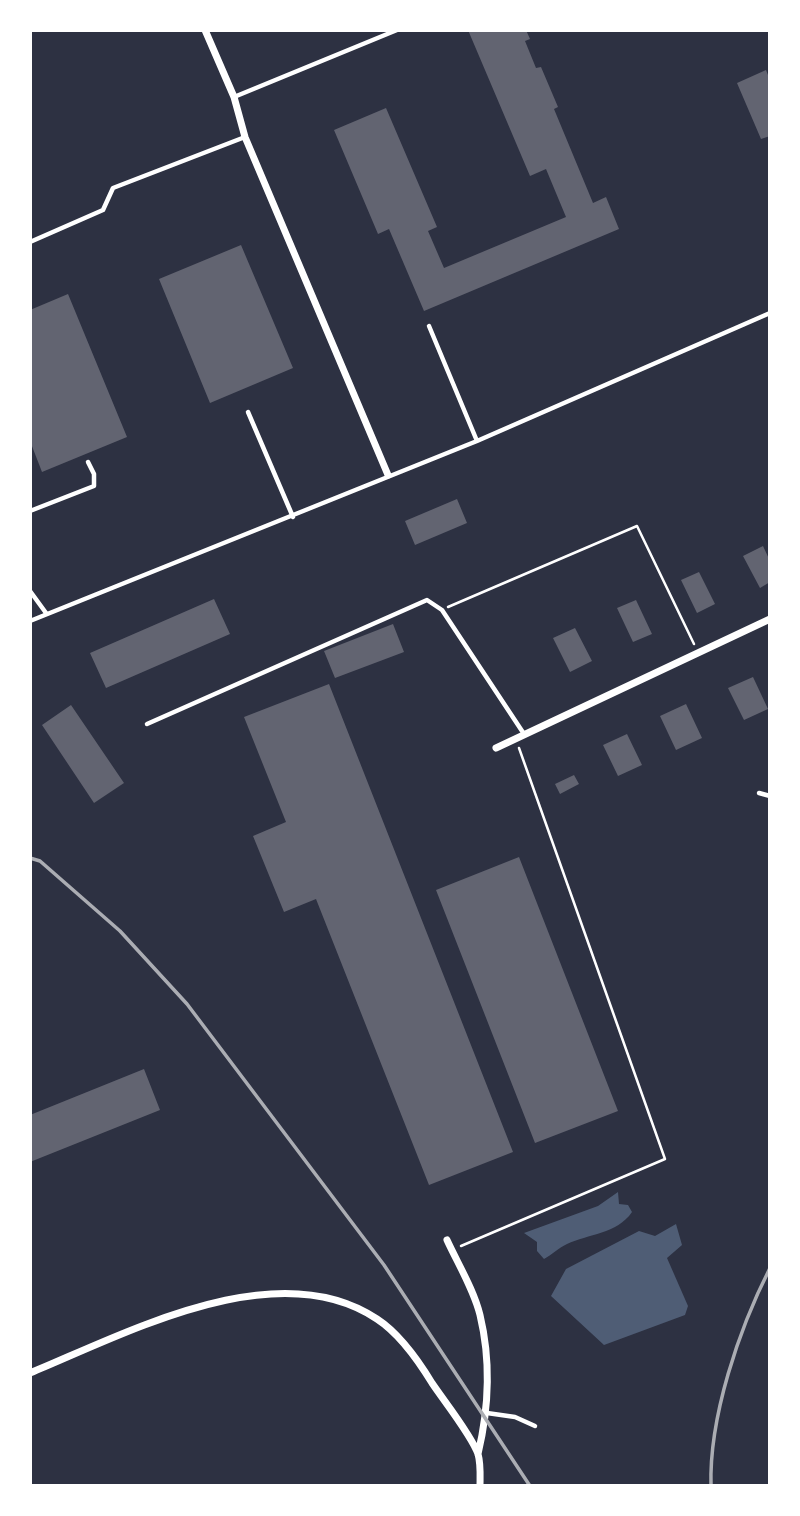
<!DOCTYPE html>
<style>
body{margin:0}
#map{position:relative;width:800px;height:1516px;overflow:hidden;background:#2d3142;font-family:Merriweather,serif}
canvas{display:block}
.frame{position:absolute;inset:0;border:32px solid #fff;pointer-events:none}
</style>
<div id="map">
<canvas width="800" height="1516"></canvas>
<div class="frame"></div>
</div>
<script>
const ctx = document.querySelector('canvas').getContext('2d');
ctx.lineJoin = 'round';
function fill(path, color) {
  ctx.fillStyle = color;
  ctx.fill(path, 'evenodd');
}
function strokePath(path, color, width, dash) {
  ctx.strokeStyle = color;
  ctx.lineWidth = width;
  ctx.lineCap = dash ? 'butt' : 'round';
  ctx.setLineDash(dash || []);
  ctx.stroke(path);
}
const water = new Path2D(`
 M618 1192 619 1204 628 1205 632 1212C617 1234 588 1234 567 1244 558 1248 552 1255 544 1259L537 1251V1242L524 1233 598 1206Z
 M676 1224 682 1245 667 1258 688 1306 685 1315 604 1345 551 1296 566 1269 639 1231 655 1236Z`);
const building = new Path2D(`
 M468 30H526L530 39 525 41 536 68 541 67 558 107 554 109 593 203 606 197 619 229 424 311 389 229 378 234 334 130 386 108 437 227 428 231 444 268 566 217 546 169 530 176Z
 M766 70 770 80V136L761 139 737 83Z
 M241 245 293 368 210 403 159 279Z
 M68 294 127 437 42 472 30 441V310Z
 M457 499 467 523 415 545 405 521Z
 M763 546 770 561V582L760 588 743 556Z
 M699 572 715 604 697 613 681 580Z
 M214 599 230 634 106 688 90 653Z
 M636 600 652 634 633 642 617 608Z
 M393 624 404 652 335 678 324 651Z
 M575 628 592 661 570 672 553 638Z
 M753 677 768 709 744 720 728 688Z
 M329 684 513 1152 429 1185 316 899 284 912 253 836 286 822 244 717Z
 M686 704 702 738 676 750 660 716Z
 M71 705 124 783 94 803 42 725Z
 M627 734 642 765 618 776 603 745Z
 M574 775 579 784 560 794 555 784Z
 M519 857 618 1111 535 1143 436 890Z
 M144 1069 160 1110 30 1162V1115Z`);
const path = new Path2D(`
 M448 607 637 526 694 644
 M461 1246 665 1159 519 748`);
const service = new Path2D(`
 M234 97 397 30
 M30 242 103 210 113 188 245 137
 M429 326 477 441
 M248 412 293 517
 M30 511 94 486V474L88 462
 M30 591 46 613
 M30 621 477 441 770 313
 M147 724 427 600 442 610 524 734
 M759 793 770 796
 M487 1413 515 1417 535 1426`);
const minor = new Path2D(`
 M205 30 234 97 245 137 388 475
 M496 748 770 619
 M447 1240C458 1264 474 1290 480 1315 491 1361 489 1408 478 1454
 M30 1373C127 1333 277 1252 377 1319 400 1334 418 1360 432 1383 444 1401 472 1436 478 1454 481 1464 480 1477 480 1486`);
const rail = new Path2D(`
 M30 858 40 861 120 931 187 1004 384 1265 530 1486
 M711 1486C709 1417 739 1329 770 1268`);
fill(water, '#4f5d75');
fill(building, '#626471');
strokePath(path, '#fff', 2.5);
strokePath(service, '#fff', 4.5);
strokePath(minor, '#fff', 7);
strokePath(rail, '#abadb3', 3.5);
</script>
